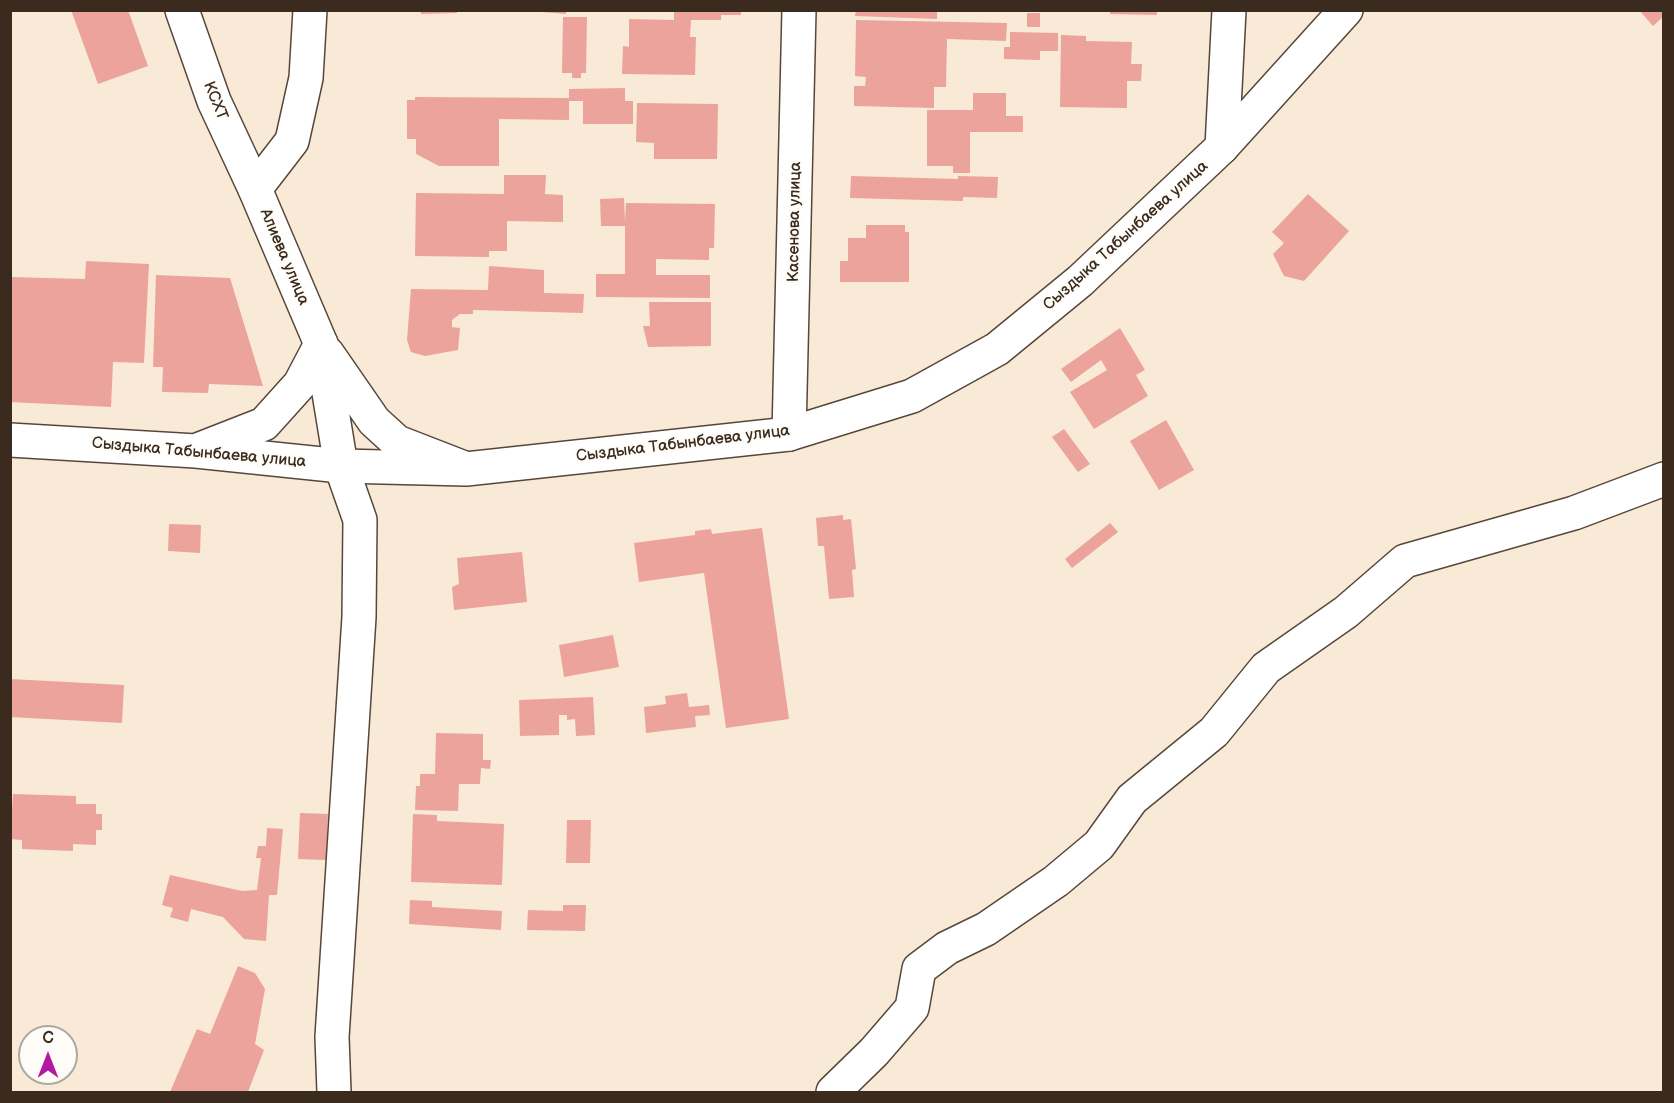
<!DOCTYPE html>
<meta charset="utf-8">
<style>
body{margin:0}
#map{position:relative;width:1674px;height:1103px;overflow:hidden;background:#f8ead7;font-family:"Balsamiq Sans",sans-serif}
canvas{display:block}
.frame{position:absolute;inset:0;border:12px solid #3b2a1e;pointer-events:none}
.north{position:absolute;left:18px;top:1025px;width:60px;height:60px;box-sizing:border-box;background:#fdfcf7;border:2px solid #afa8a0;border-radius:50%;rotate:0deg;font-size:16px;font-weight:700;line-height:24px;text-align:center;color:#3b2a1e}
.north::after{content:'';display:block;margin:auto;width:21px;height:27px;background:#b5179e;clip-path:polygon(50% 0,100% 100%,50% 72%,0 100%)}
</style>
<div id="map">
<canvas width="1674" height="1103"></canvas>
<div class="frame"></div>
<div class="north">С</div>
</div>
<script>
const ctx = document.querySelector('canvas').getContext('2d');
ctx.lineJoin = 'round';
function fill(path, color) {
  ctx.fillStyle = color;
  ctx.fill(path, 'evenodd');
}
function strokePath(path, color, width, dash) {
  ctx.strokeStyle = color;
  ctx.lineWidth = width;
  ctx.lineCap = dash ? 'butt' : 'round';
  ctx.setLineDash(dash || []);
  ctx.stroke(path);
}
function label(font, color, halo, rows, align = 'center') {
  ctx.font = font + ' "Balsamiq Sans",sans-serif';
  ctx.lineWidth = 4.5;
  ctx.setLineDash([]);
  ctx.textBaseline = 'middle';
  ctx.strokeStyle = halo;
  ctx.fillStyle = color;
  for (const [text, x, y, turn = 0] of rows) {
    ctx.save();
    ctx.translate(x, y);
    ctx.rotate((+turn || 0) * Math.PI / 180);
    ctx.textAlign = isNaN(turn) ? turn : align;
    if (halo) ctx.strokeText(text, 0, 0);
    ctx.fillText(text, 0, 0);
    ctx.restore();
  }
}
const building = new Path2D(`
 M71 10H128L148 66 98 84Z
 M421 10H457V13L421 14Z
 M517 10H566V14Z
 M674 10H741V15H721V20H691L690 37H696L695 75 622 74 623 46 629 47V19L674 20Z
 M856 10H937V19L855 16Z
 M1110 10H1157V15L1110 14Z
 M1639 10H1664V16L1653 26Z
 M1027 13H1040V27H1027Z
 M563 17H587L586 73H581V78H572V73H562Z
 M856 20 1007 23 1006 41 947 39 946 87H934V108L854 106V86H865L866 77 855 76Z
 M1010 32 1058 33V51H1040V60L1004 59V47H1010Z
 M1061 35 1086 36V41L1132 42 1131 64H1142L1141 81H1127V108L1060 107Z
 M625 88V101H633V124H583V101H569V120L499 119V166H439L416 154V139H407V100H415V97L569 98V89Z
 M973 93H1006V116H1023V132H970V173H953V166H927V110H973Z
 M637 103 718 104 717 159H654V143L636 142Z
 M504 175H546L545 194 563 195V222L507 221V251H489V257L415 256 416 193 504 194Z
 M851 176 958 179V176L998 177 997 198 963 197V201L850 198Z
 M1308 194 1349 231 1304 281 1284 276 1273 254 1284 243 1272 232Z
 M624 198 625 222 626 203 715 204 714 248H709V260L656 259V275H710V298L596 297V274H625V226H601L600 199Z
 M866 225H905V232H909V282H840V261H848V238H866Z
 M86 261 149 264 144 363 113 362 111 407 10 402V277L85 279Z
 M489 266 544 270V293L584 294 583 313 473 310V314H460L452 320V327L460 328 458 350 425 356 411 352 407 340 411 289 488 290Z
 M156 275 230 278 263 386 209 384 208 393 162 392 163 367H153Z
 M649 302H711V346L648 347 643 326H650Z
 M1120 328 1145 370 1136 375 1148 396 1094 429 1070 392 1107 370 1101 360 1071 382 1061 369Z
 M1166 420 1194 470 1159 490 1130 441Z
 M1064 429 1090 464 1078 472 1052 437Z
 M843 515V520L851 519 856 569 852 570 854 597 829 599 824 546H818L816 518Z
 M1110 523 1118 532 1072 568 1065 559Z
 M169 524 201 525 200 553 168 551Z
 M762 528 789 719 726 728 704 573 639 582 634 543 695 535V531L711 529 712 534Z
 M522 552 527 602 454 610 452 587 459 584 457 558Z
 M613 635 619 667 564 677 559 645Z
 M10 679 124 685 122 723 10 717Z
 M687 693 689 707 709 705 710 715 695 716 696 727 646 733 644 707 666 704 665 696Z
 M593 697 595 735 576 736 575 719 567 720V715H559V735L520 736 519 700Z
 M436 733 483 734V760H491L490 769 481 768 480 784H459L458 811 415 810 416 786H420V774H435Z
 M13 794 76 796V804H96V814H102V830H96V845L73 844V851L22 849V840L10 839Z
 M300 813 328 814 326 860 298 859Z
 M413 814 437 815V821L504 824 502 885 411 882Z
 M567 820H591L590 863H566Z
 M267 828 283 829 277 895H269L266 941 244 939 223 917 191 909 188 922 170 917 173 908 162 905 170 875 242 891 257 890 261 858H256L258 846H266Z
 M410 900 432 901V907L502 911 501 930 409 924Z
 M563 905H586L585 931 527 930 528 910 563 911Z
 M238 966 255 973 265 989 255 1044 264 1050 248 1092H170L197 1029 210 1034Z`);
const street = new Path2D(`
 M182 10 214 101 255 189
 M1222 147 1229 10
 M321 344 341 466 360 520 359 617 332 1037 334 1092
 M327 353 374 421 397 442 464 468
 M789 434 799 10
 M833 1092 874 1052 912 1008 919 969 947 948 986 929 1056 881 1099 845 1132 799 1214 732 1266 668 1346 612 1405 561 1574 513 1664 479`);
const secondary = new Path2D(`
 M10 440 196 451 341 466 466 469 789 434 912 396 997 349 1080 281 1222 147 1346 10
 M200 449 264 424 300 384 321 344 255 189 292 141 306 78 310 10`);
const streetNames = [
 ["КСХТ",215,101,68],
 ["Касенова улица",795,222,-89],
 ["Сыздыка Табынбаева улица",1126,236,-42],
 ["Алиева улица",284,257,67],
 ["Сыздыка Табынбаева улица",683,444,-7],
 ["Сыздыка Табынбаева улица",199,453,5]
];
fill(building, '#eca39c');
strokePath(street, '#57473a', 36);
strokePath(secondary, '#57473a', 36);
strokePath(street, '#fff', 33);
strokePath(secondary, '#fff', 33);
label('16px', '#3b2a1e', '#fdfcf7', streetNames);
</script>
